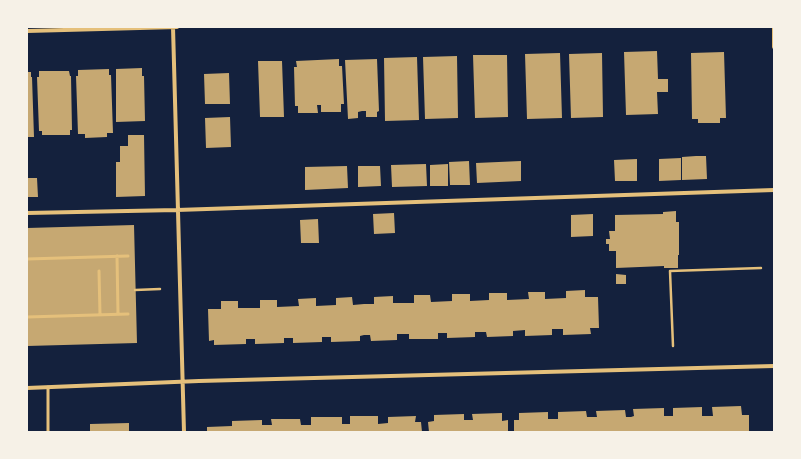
<!DOCTYPE html>
<style>
body{margin:0}
#map{position:relative;width:801px;height:459px;overflow:hidden;background:#14213d;font-family:"Alegreya Sans",sans-serif}
canvas{display:block}
.frame{position:absolute;inset:0;border:28px solid #f6f1e7;pointer-events:none}
</style>
<div id="map">
<canvas width="801" height="459"></canvas>
<div class="frame"></div>
</div>
<script>
const ctx = document.querySelector('canvas').getContext('2d');
ctx.lineJoin = 'round';
function fill(path, color) {
  ctx.fillStyle = color;
  ctx.fill(path, 'evenodd');
}
function strokePath(path, color, width, dash) {
  ctx.strokeStyle = color;
  ctx.lineWidth = width;
  ctx.lineCap = dash ? 'butt' : 'round';
  ctx.setLineDash(dash || []);
  ctx.stroke(path);
}
const building = new Path2D(`
 M657 51 658 79H668V92H657L658 114 626 115 624 52Z
 M724 52 726 118H720V123H698V119H692L691 53Z
 M560 53 562 118 527 119 525 54Z
 M602 53 603 117 571 118 569 54Z
 M473 55H507L508 117 475 118Z
 M457 56 458 118 425 119 423 57Z
 M417 57 419 120 385 121 384 58Z
 M339 59V66H342L344 104H341V112H321V105H317L318 113H298V106H295L294 67H297L296 61Z
 M377 59 379 111 377 112V117H366V111H362L358 112V118L348 119 345 60Z
 M258 61H282L284 117H260Z
 M142 68V76H144L145 121 116 122V69Z
 M109 69V75H111L113 133H107V137L85 138V134H78L76 76H78V70Z
 M39 71H69L70 76H71L72 130H70V135H42V131H39L37 77H39Z
 M27 72H31V77H32L34 137H27Z
 M229 73 230 104H205L204 74Z
 M230 117 231 147 206 148 205 118Z
 M128 135H144L145 196 116 197V162H120V146H128Z
 M696 156H706L707 179 682 180V157Z
 M681 158V180L659 181V159Z
 M637 159V181H615L614 160Z
 M469 161 470 185H450L449 162Z
 M521 161V181L477 183 476 163Z
 M426 164 427 186 392 187 391 165Z
 M448 164V186H430V165Z
 M347 166 348 188 305 190V167Z
 M358 166H380L381 186 358 187Z
 M27 178H37L38 197H27Z
 M676 211V222H679V255H678V268H664V266L616 268V251H609V244H606V239H610L609 231H615V215L663 214V212Z
 M394 213 395 233 374 234 373 214Z
 M593 214V236L571 237V215Z
 M318 219 319 243H301L300 220Z
 M134 225 137 343 27 346V228Z
 M616 274 626 275V284H616Z
 M585 290V297H598L599 328H590L591 334 563 335V329H552V335L525 336V330L513 331V336L487 337 486 332H475V337L447 338V333H438V339H409V334H397V340L371 341 370 335H364L360 336V341L331 342V337H322V342L293 343V338H284V343L255 344V339H246V344L214 345V340L209 341 208 309H221V301H238V308H260V300H277V307L299 306 298 299 316 298V306L336 305V298L352 297 353 305 364 304H374V297L393 296V303H414V295H430L431 302 452 301V294H470V301L489 300V293H507V300L529 299 528 292H545V299L566 298V291Z
 M741 406 742 415H749V432H514V420H519V413L548 412V419H558V412L586 411 587 417H597L596 411 625 410 626 417H631L634 416 633 409 664 408V416H673V408L702 407V416H713L712 407Z
 M502 413V421L508 420V432H429L428 422 434 421V415L464 414V420H473L472 414Z
 M350 416H378V424L388 423V417L416 416 415 422H421L422 432H207V427L232 426V421L262 420V425H272L271 419H300L301 425H311V417H342V424H350Z
 M129 423V432H90V424Z`);
const path = new Path2D(`
 M135 290 160 289
 M673 346 670 271 761 268`);
const service = new Path2D(`
 M117 256 118 314
 M27 259 128 256
 M99 271 100 315
 M27 317 128 314
 M48 387V432`);
const minor = new Path2D(`
 M173 27 184 432
 M774 27V47
 M27 31 177 27
 M27 213 177 210 774 190
 M27 388 199 381 774 366`);
fill(building, '#c6a872');
strokePath(path, '#e5c07b', 2.5);
strokePath(service, '#e5c07b', 3);
strokePath(minor, '#e5c07b', 4);
</script>
